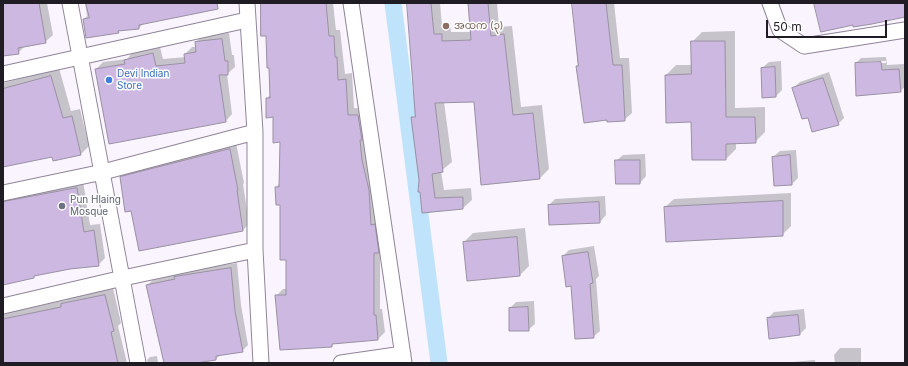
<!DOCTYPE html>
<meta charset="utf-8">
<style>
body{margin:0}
#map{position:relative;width:908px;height:366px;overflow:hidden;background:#f9f4fd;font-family:Inter,sans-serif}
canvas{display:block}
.frame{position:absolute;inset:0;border:4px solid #201c24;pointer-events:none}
.scale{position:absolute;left:766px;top:20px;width:121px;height:18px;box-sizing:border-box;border:2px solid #201c24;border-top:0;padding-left:5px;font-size:12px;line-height:14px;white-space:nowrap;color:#201c24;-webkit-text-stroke:3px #fff;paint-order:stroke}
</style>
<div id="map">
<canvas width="908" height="366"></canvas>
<div class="frame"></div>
<div class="scale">50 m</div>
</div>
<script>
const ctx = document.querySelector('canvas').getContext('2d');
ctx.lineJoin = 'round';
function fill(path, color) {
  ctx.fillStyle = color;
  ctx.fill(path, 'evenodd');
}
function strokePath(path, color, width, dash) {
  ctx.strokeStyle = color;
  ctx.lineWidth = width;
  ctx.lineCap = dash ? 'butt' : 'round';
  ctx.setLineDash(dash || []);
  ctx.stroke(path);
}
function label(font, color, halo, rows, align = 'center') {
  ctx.font = font + ' Inter,"Noto Sans Myanmar",sans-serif';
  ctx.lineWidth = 3;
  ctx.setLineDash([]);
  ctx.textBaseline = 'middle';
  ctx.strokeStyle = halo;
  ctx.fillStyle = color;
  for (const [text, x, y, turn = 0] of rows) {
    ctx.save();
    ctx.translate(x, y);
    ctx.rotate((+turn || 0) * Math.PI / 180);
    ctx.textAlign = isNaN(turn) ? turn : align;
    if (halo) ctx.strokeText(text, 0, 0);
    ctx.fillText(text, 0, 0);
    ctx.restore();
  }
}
const shadow = new Path2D(`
 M3 3H47L53 35 45 42 25 46 18 53 3 56Z
 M85 3H208L144 23 139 28 120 30 118 32 84 19 87 16Z
 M262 3H333L336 30H340L345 74 352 73 354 108 365 109 380 250V309H382L385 332 378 339 334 343 332 346 276 296 283 289H287V259L281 204 276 187 280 183 281 141 267 98 271 94 267 35Z
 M409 3H440L442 26 450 25 451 32H472L469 3H497L499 27 512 26 521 107 542 105 549 169 540 178 482 184 475 100 444 102 452 162 441 171 444 190 471 188 472 200 463 208 423 212 412 118 416 114Z
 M573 3H614L620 58H629L632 113 624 120 608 119 577 66 579 64Z
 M735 31V108L765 107V132L755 142H736V149L726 159 692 121 666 75 676 65H692V42L702 32Z
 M229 33 232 55H234L235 67 227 74 232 114 225 122 96 69 103 62 127 59 132 53 160 47 163 59 186 57 185 54 192 47H197L196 42 203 35Z
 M886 57 887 65 904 64 905 87 900 91 856 63 861 58ZM886 61V63L860 64V62Z
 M781 61 782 90 776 96 762 68 769 62Z
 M59 68 71 111 80 109 89 146 81 154 52 156 3 166V83Z
 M829 72 844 118 838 124 809 116 793 88 800 82Z
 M236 143 244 183 243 184 249 224 243 230 131 210 121 177 127 171Z
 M796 150 798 178 792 184 775 185 773 157 780 151Z
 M645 154 646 176 640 183 616 161 623 155Z
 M83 181 90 225 100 224 105 258 98 265 69 268 36 274 34 277 3 284V196Z
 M791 193V226L782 235 665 207 674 199Z
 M605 196 606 215 600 222 549 205 555 199Z
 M525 228 529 266 520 275 468 280 464 242 473 233Z
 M594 246 599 276 596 279 600 331 593 337 572 285 563 256 569 250Z
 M237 263 241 305 248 345 242 351 220 355 216 359 165 363 147 285 154 279 179 274 181 271Z
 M113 288 121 323 118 326 127 363H3V312L6 313 66 300 70 297Z
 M534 301 535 324 528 330 510 308 516 302Z
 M804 309 806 328 800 334 768 318 774 312Z
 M840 348H861V363H835L834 355Z
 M157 356 158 363H148L147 360 150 357Z
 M815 360V363H781Z`);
const canal = new Path2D(`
 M393 3 439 363`);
const building = new Path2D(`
 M3 3H39L46 43 18 48 19 54 3 56Z
 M86 3H217L218 9 139 25V29L118 31 119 33 86 38 83 19 89 18Z
 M261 3H326L329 36H334L335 57H337L338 80 346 79 348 115H358L362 140H360L362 160 369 190 371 225 375 224 379 253H374V315H376L378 340 332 344V347L280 350 275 295H286V260H280V205H276L275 187H279L280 142 273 143V117L266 118V98H270L269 68H267L266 36H261Z
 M407 3H431L434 34H442V41L471 40 468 3H488L491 36 504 34 513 115 533 113 540 179 481 185 474 102 435 103 443 172 432 174 435 198 463 197V209L422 213 420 192H418L419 180 411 117H415Z
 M572 3H606L613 65H622L625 121 607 122V120L584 123 576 66H578Z
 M814 3H905V17L872 24 853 27V25L821 32Z
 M222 39 225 61H228V75H219L226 122 109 144 95 69 125 64 124 60 153 53 156 66 185 63 184 54 196 52 195 42Z
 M691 41H725L726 117H755L756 143 726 144V160H692L691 122 666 123 665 75 691 74Z
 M881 62 882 70 899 69 901 92 856 96 855 63Z
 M775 67 776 97 762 98 761 68Z
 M51 76 63 118 72 116 81 155 53 161 52 157 3 167V89Z
 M823 78 839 125 812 132 808 118 802 119 792 88Z
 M230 149 238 190H237L243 231 139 251 131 211 125 212 120 177Z
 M790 155 792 185 774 186 772 157Z
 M615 160H640V184H616Z
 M77 188 84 232 94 230 99 266 70 269 34 276V278L3 285V202Z
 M783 201V236L666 242 664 207Z
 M599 202 600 223 549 225 548 205Z
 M517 237 520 276 467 281 463 242Z
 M588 252 593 283 590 284 594 338 575 339 571 286 566 287 562 256Z
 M231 268 235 311 243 352 216 356V360L196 363H164L146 285 175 279 174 277Z
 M105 295 114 331 111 332 118 363H3V319L61 307V304Z
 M528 307 529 331H509V308Z
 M798 315 800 335 769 339 767 318Z`);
const minor = new Path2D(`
 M70 3 138 363
 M247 3 255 132V250L261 363
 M351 3 404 363
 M770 3 780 30 804 46 905 30
 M3 74 247 20
 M3 193 103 172 255 132
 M3 306 123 278 255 250
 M341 363 403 354`);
const markers = [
 [446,26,4,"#8d6e63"],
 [109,80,4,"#3f7fe0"],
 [62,206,4,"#6b7280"]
];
const educationNames = [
 ["အထက (၃)",454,26]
];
const shopNames = [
 ["Devi Indian",117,74],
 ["Store",117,86]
];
const worshipNames = [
 ["Pun Hlaing",70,200],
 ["Mosque",70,212]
];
fill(shadow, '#0003');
strokePath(canal, '#bfe3fb', 17);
fill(building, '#cdb8e2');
strokePath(building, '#9990a3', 1);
strokePath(minor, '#8f8598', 17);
strokePath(minor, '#fff', 15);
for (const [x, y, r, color] of markers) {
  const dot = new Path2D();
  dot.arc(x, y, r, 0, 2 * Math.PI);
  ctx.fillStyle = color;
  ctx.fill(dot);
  strokePath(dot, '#fff', 1.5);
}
label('10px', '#785e54', '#fff', educationNames, 'left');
label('10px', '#366cbe', '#fff', shopNames, 'left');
label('10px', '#5b616d', '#fff', worshipNames, 'left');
</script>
